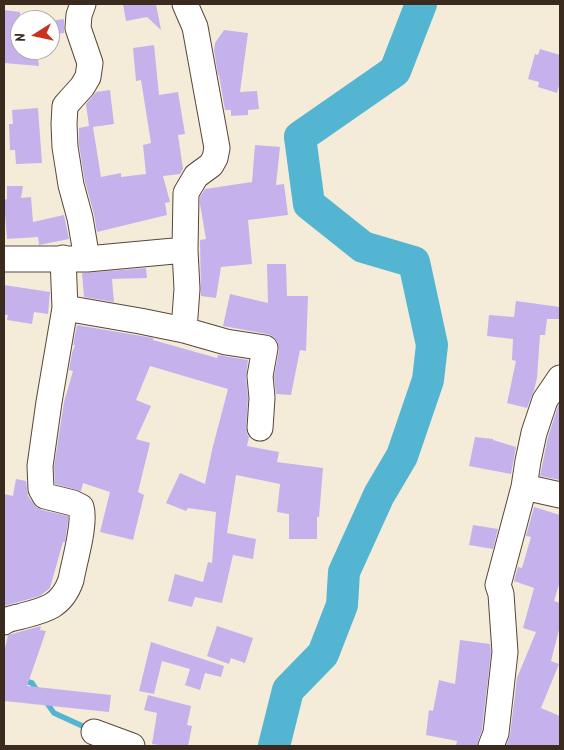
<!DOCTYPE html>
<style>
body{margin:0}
#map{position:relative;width:564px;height:750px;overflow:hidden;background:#f4ecd8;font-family:Kalam,sans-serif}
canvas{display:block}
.frame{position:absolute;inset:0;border:5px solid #3b2a1e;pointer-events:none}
.north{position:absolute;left:10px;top:10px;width:50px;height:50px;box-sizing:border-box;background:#fff;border:1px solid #b1aaa5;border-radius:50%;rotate:260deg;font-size:14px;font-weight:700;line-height:20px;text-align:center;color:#3b2a1e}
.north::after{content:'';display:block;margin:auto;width:18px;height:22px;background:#c8321e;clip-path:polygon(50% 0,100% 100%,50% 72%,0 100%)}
</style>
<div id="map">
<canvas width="564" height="750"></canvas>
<div class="frame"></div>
<div class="north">N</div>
</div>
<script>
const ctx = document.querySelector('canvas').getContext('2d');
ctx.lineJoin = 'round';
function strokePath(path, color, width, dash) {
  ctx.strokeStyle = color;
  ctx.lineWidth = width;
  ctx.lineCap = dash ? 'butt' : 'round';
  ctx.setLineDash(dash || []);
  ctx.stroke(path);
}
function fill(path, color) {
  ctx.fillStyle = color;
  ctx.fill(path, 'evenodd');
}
const stream = new Path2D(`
 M22 680 32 683 38 692
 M44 699 54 713 89 729`);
const river = new Path2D(`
 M274 746 288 690 323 654 342 605 344 572 379 495 402 456 428 380 432 345 414 262 363 247 309 204 300 137 395 71 421 4`);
const building = new Path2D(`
 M123 4H156L161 30 147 17 126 21Z
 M4 10 20 12V50H37L39 66 4 63Z
 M64 19V33L50 35V21Z
 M224 30 248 33 240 92 257 91 259 109 248 110V115L231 116V110H225L219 75H218L214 50 215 43Z
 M154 45 159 95 178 92 185 134 178 135 183 169 180 174 163 176 170 202 165 203 167 215 97 232 94 214 85 182 79 145V128L89 126 86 104 96 92 110 90 114 124 93 127 101 177 121 173V177L146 174 143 145 151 143 141 80 136 81 133 48Z
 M540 49 560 55V82L557 93 538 87 539 82 528 79 535 54 538 55Z
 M38 108 42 163 16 164 15 150H10L9 124H13L12 110Z
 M255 145 280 147 276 185 284 184 288 215 248 220 252 264 221 267 216 298 201 296 200 240 206 239 200 204V197L205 189 252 182Z
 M7 186H23L21 198 31 197 33 222 64 215 69 239 39 245 38 237 7 239 4 200 7 199Z
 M267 264H286L287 296H308L306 351 300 350 291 395 276 394 274 377 279 350 278 343 274 337 267 334 223 326 230 294 268 303Z
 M146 268 147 278 112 279 114 302 84 297 82 273Z
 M4 285 50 292 48 314 34 312 32 324 7 320 8 315H4Z
 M516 301 560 307V319H547L545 335H540L537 378 534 390 527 408 507 403 516 361 512 360 513 339 487 336 489 315 514 317Z
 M77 325 153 338V340L217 358 218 355 248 360 246 377 248 398 246 428 247 434 249 437 247 446 279 452 277 462 323 468 319 517H317V539H289V514L277 512 280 484 236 475 227 533 256 539 253 559 233 555 222 603 195 597 192 607 168 601 175 574 203 582 208 562 212 563 216 512 188 508 186 511 166 503 180 473 205 484 212 450 228 389 150 366 136 400 151 406 136 439 150 443 138 492 144 495 133 540 100 532 110 492 83 483 81 491 55 484 54 467 64 402 73 371 69 370 72 353 75 345H73Z
 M560 403V480L540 476 548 437 558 406Z
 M475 437 493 439V440L516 447 511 474 469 466Z
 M16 479 26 481 28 496 36 507 42 510 68 516V522L65 542H63L50 588 40 596 4 606V494L13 496Z
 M534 507 560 515V581L554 601 560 603V626L551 661 559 664 541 708 560 716V746H506L510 735 517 678 536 632 523 628 534 588 514 581 518 567 522 568 531 537 526 536Z
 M473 525 498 529 493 549 469 545Z
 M41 626 40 630 46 631 27 686 111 695 109 712 4 701V653L8 635Z
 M217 626 253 638 245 663 231 658 229 664 207 656Z
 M460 640 490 644 491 652 482 730 478 741 477 746H456L457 741 426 735 429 710 433 711 439 680 455 684Z
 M151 642 224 666 221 677 205 673 200 690 185 685 190 669 162 661 154 694 139 691Z
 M148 695 191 706 187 725 192 726 188 746H167L152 744 157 713 144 710Z`);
const minor = new Path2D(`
 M83 4 79 15 78 28 90 63 88 77 82 87 72 98 65 106 64 124 65 147 71 185 80 218 87 259
 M4 259H87L185 250
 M65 308 140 321 184 330 226 342 265 348 260 376 262 398 260 428
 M184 330 187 289 185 250 186 193 196 176 211 165 215 158 217 148 195 27 185 4
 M524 487 560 495
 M4 622C9 618 16 618 22 616 46 610 62 606 71 580 74 562 86 524 81 507L73 503 45 496 41 489 40 466 49 402 65 308 63 258
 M94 732 132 746
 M491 746 496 733 505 652 501 594 498 585 524 487 528 461 534 433 545 400 560 378`);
strokePath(stream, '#53b5d2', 5.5);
strokePath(river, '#53b5d2', 32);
fill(building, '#c5b2ec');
strokePath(minor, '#57473a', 27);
strokePath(minor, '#fff', 25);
</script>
